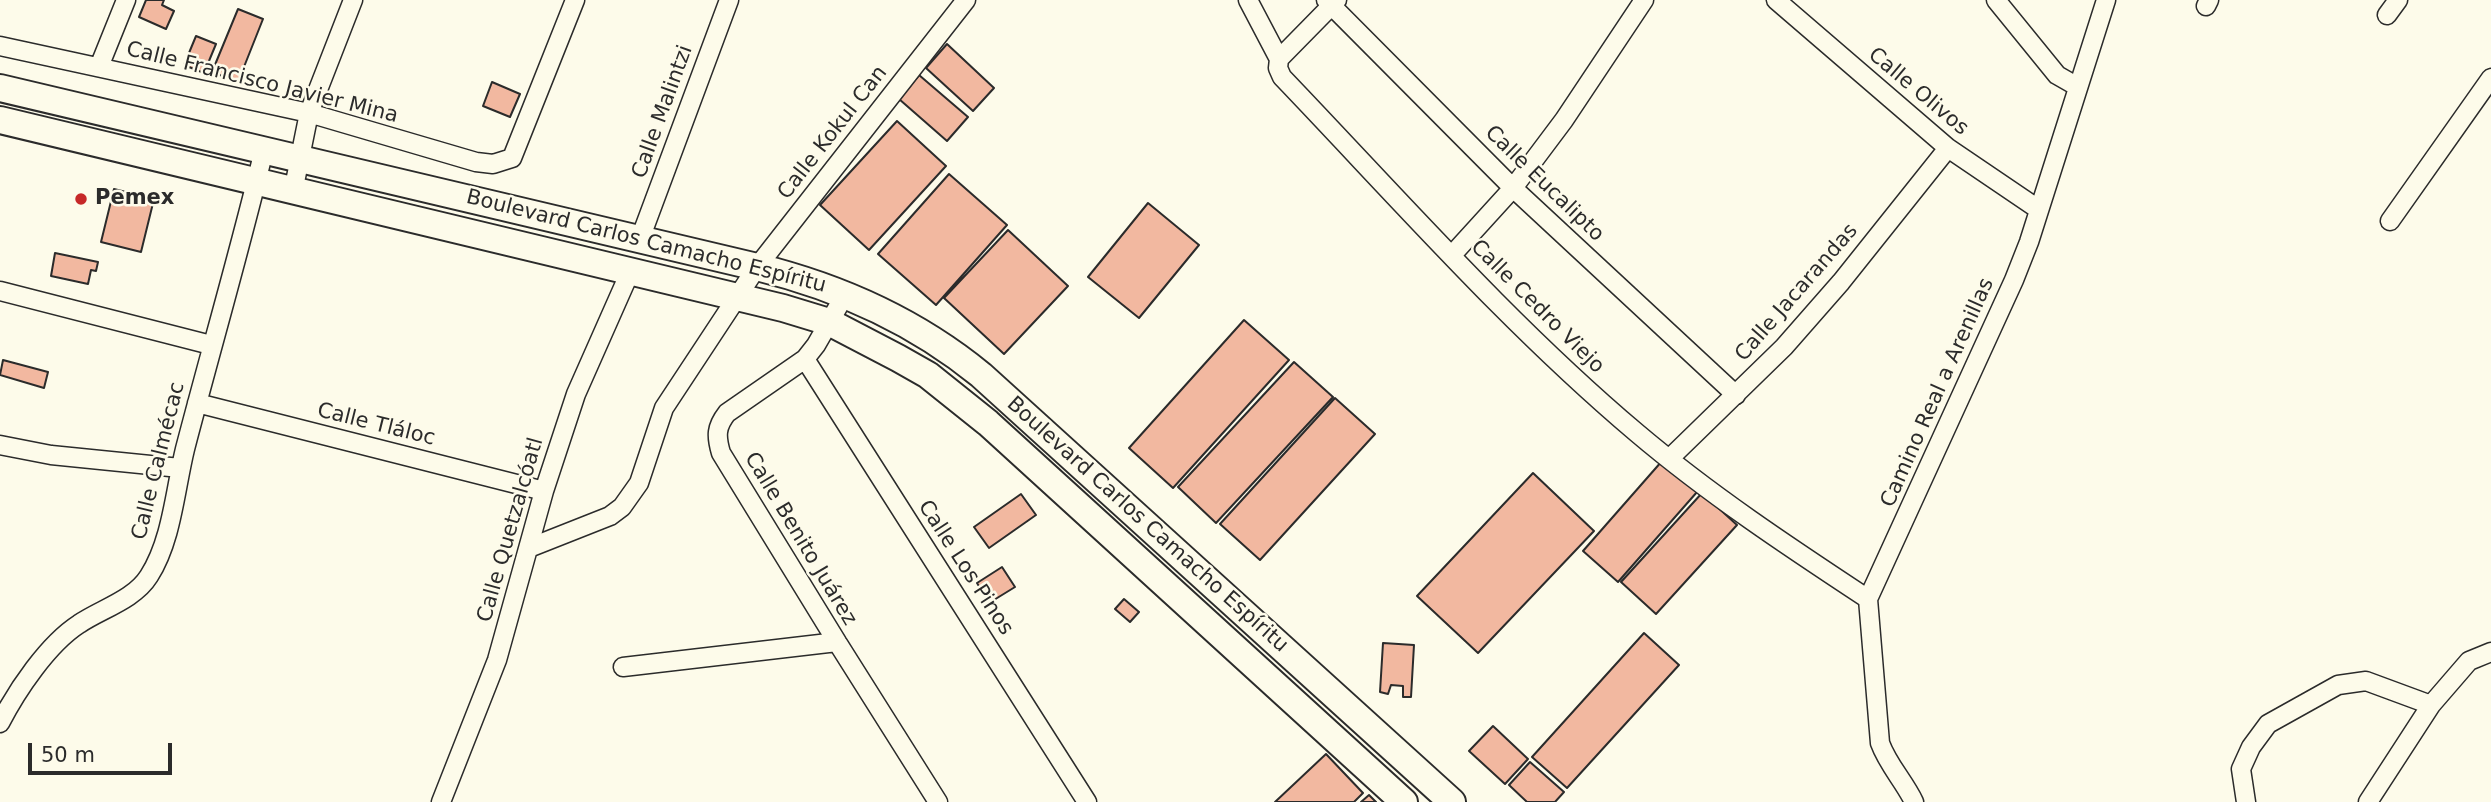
<!DOCTYPE html>
<meta charset="utf-8">
<style>
body{margin:0}
#map{position:relative;width:2491px;height:802px;overflow:hidden;background:#fdfbea;font-family:"DejaVu Sans",sans-serif}
canvas{display:block}
.scale{position:absolute;left:28px;top:743px;width:144px;height:32px;box-sizing:border-box;border:4px solid #2b2b2b;border-top:0;padding-left:9px;font-size:21px;line-height:24px;white-space:nowrap;color:#2b2b2b;-webkit-text-stroke:5px #fdfbea;paint-order:stroke}
</style>
<div id="map">
<canvas width="2491" height="802"></canvas>
<div class="scale">50 m</div>
</div>
<script>
const ctx = document.querySelector('canvas').getContext('2d');
ctx.lineJoin = 'round';
function fill(path, color) {
  ctx.fillStyle = color;
  ctx.fill(path, 'evenodd');
}
function strokePath(path, color, width, dash) {
  ctx.strokeStyle = color;
  ctx.lineWidth = width;
  ctx.lineCap = dash ? 'butt' : 'round';
  ctx.setLineDash(dash || []);
  ctx.stroke(path);
}
function label(font, color, halo, rows, align = 'center') {
  ctx.font = font + ' "DejaVu Sans",sans-serif';
  ctx.lineWidth = 5;
  ctx.setLineDash([]);
  ctx.textBaseline = 'middle';
  ctx.strokeStyle = halo;
  ctx.fillStyle = color;
  for (const [text, x, y, turn = 0] of rows) {
    ctx.save();
    ctx.translate(x, y);
    ctx.rotate((+turn || 0) * Math.PI / 180);
    ctx.textAlign = isNaN(turn) ? turn : align;
    if (halo) ctx.strokeText(text, 0, 0);
    ctx.fillText(text, 0, 0);
    ctx.restore();
  }
}
const building = new Path2D(`
 M146 0H164L162 5 174 11 166 29 139 17Z
 M238 9 263 19 238 82 212 72Z
 M196 36 216 44 204 73 184 65Z
 M947 44 994 88 973 111 926 68Z
 M919 75 968 117 947 141 899 99Z
 M492 82 520 94 510 117 483 106Z
 M897 121 946 166 869 250 820 205Z
 M949 174 1007 225 936 305 878 254Z
 M114 189 154 199 141 252 101 242Z
 M1148 203 1199 245 1139 318 1088 277Z
 M1008 230 1068 286 1004 354 944 298Z
 M55 253 98 262 96 271 91 270 88 284 51 276Z
 M1244 320 1289 360 1173 488 1129 448Z
 M3 360 48 372 44 388 0 375Z
 M1294 362 1333 397 1216 523 1178 487Z
 M1335 398 1375 434 1260 560 1220 524Z
 M1662 461 1697 492 1618 582 1583 551Z
 M1533 473 1594 531 1478 653 1417 596Z
 M1702 493 1737 525 1656 614 1621 582Z
 M1021 494 1036 515 989 548 974 527Z
 M1002 567 1015 587 989 603 977 583Z
 M1124 599 1139 612 1130 622 1115 609Z
 M1644 633 1679 665 1567 788 1532 757Z
 M1383 643 1414 645 1411 697H1403V686L1391 685 1388 694 1380 692Z
 M1493 726 1528 759 1505 784 1469 751Z
 M1326 754 1363 793 1354 802H1275Z
 M1530 762 1564 792 1555 802H1527L1509 785Z
 M1369 795 1376 802H1361Z`);
const street = new Path2D(`
 M1248 0 1279 59
 M1326 0 1513 188 1736 395
 M1337 0 1279 59 1278 68 1282 77C1397 197 1509 325 1637 433 1709 494 1789 547 1868 599
 M1776 0 1948 148 2038 209
 M1996 0 2057 75 2078 87
 M2206 6 2209 0
 M2387 15 2398 0
 M0 46 309 113 476 162 493 164 512 158 575 0
 M99 67 126 0
 M293 192 309 113 353 0
 M2390 221 2491 78
 M640 239 729 0
 M1452 255 1513 188 1564 120 1644 0
 M0 291 211 345
 M846 293 816 345 805 359 727 413C716 427 716 436 721 453L837 642 938 802
 M805 359 1087 802
 M197 403 544 491
 M0 445 51 455 180 468
 M1670 458 1784 347 1841 282 1948 148
 M529 548 610 516 622 507 639 483 664 408 757 267 966 0
 M623 667 837 642
 M0 723C17 690 48 644 79 624 101 609 134 600 149 576 172 540 175 490 185 449 211 349 240 250 264 150
 M441 802 497 660 544 491 576 394 630 272
 M1914 802C1904 781 1888 765 1880 743L1868 599 2014 280 2029 242 2106 0
 M2246 802 2241 769 2251 747 2268 724 2338 685 2366 681 2431 705
 M2368 802 2431 705 2469 661 2491 652`);
const primary = new Path2D(`
 M0 88 757 267C839 287 915 321 981 375L1452 802
 M0 120 783 308 829 322 898 358 928 375 988 423 1404 802`);
const markers = [
 [81,199,7,"#c62828"]
];
const streetNames = [
 ["Calle Francisco Javier Mina",262,83,14],
 ["Calle Olivos",1918,92,40],
 ["Calle Malintzi",663,112,-70],
 ["Calle Kokul Can",833,133,-52],
 ["Calle Eucalipto",1544,184,44],
 ["Boulevard Carlos Camacho Espíritu",646,242,14],
 ["Calle Jacarandas",1797,293,-49],
 ["Calle Cedro Viejo",1537,307,45],
 ["Camino Real a Arenillas",1938,393,-66],
 ["Calle Tláloc",376,425,14],
 ["Calle Calmécac",159,461,-76],
 ["Boulevard Carlos Camacho Espíritu",1147,525,42],
 ["Calle Quetzalcóatl",511,530,-74],
 ["Calle Benito Juárez",800,539,59],
 ["Calle Los Pinos",965,568,57]
];
const poiNames = [
 ["Pemex",95,199]
];
fill(building, '#f2b8a0');
strokePath(building, '#2b2b2b', 2);
strokePath(street, '#2b2b2b', 21);
strokePath(primary, '#2b2b2b', 30);
strokePath(street, '#fdfbea', 18);
strokePath(primary, '#fdfbea', 26);
for (const [x, y, r, color] of markers) {
  const dot = new Path2D();
  dot.arc(x, y, r, 0, 2 * Math.PI);
  ctx.fillStyle = color;
  ctx.fill(dot);
  strokePath(dot, '#fdfbea', 2.5);
}
label('21px', '#2b2b2b', '#fdfbea', streetNames);
label('bold 21px', '#2b2b2b', '#fdfbea', poiNames, 'left');
</script>
